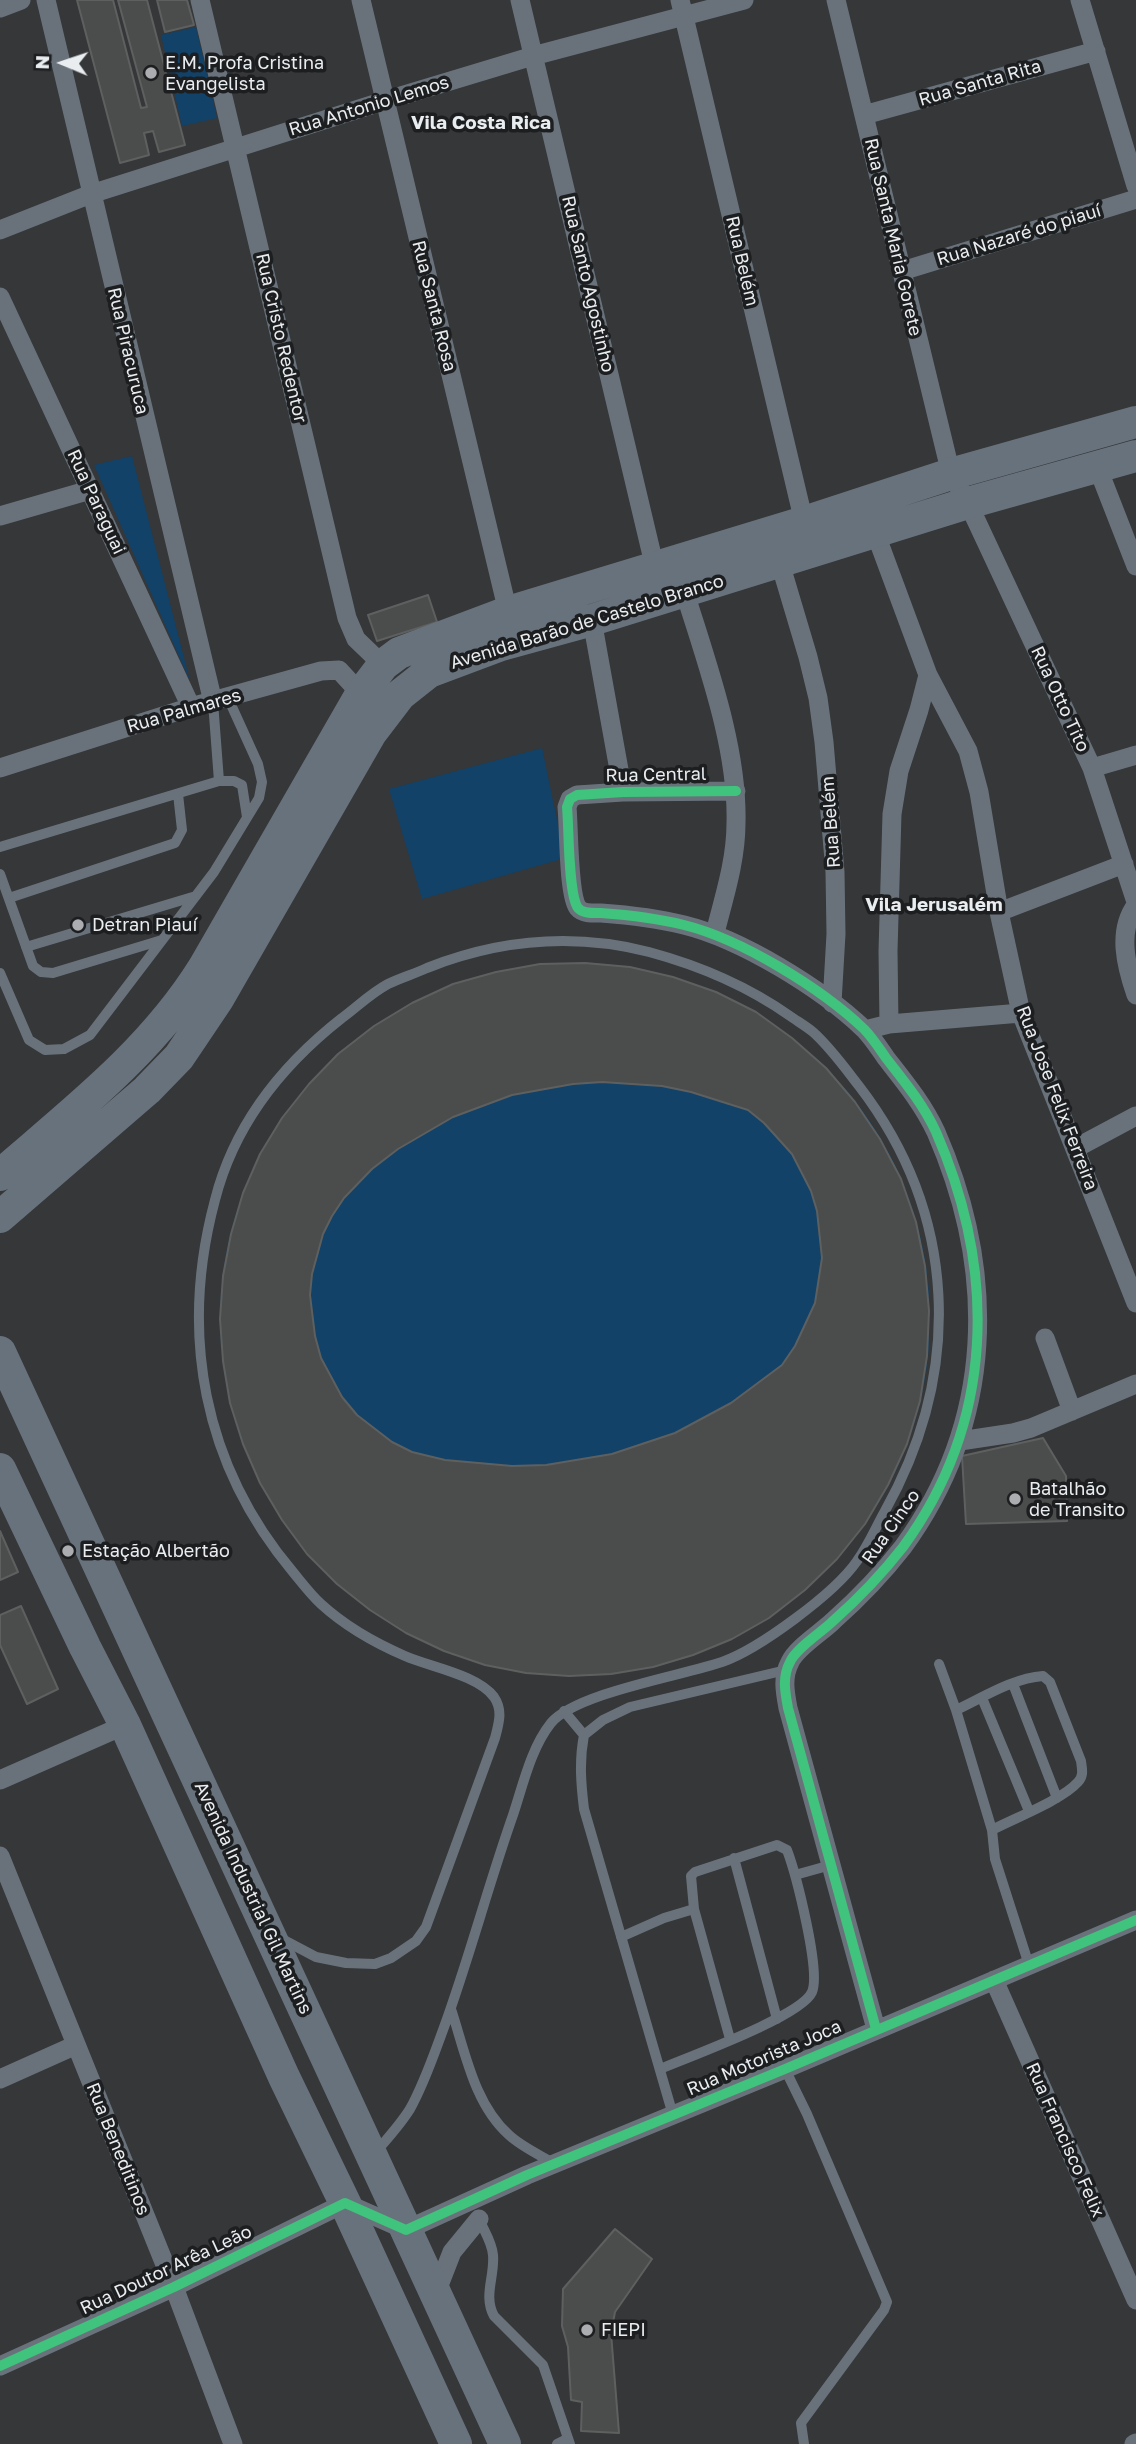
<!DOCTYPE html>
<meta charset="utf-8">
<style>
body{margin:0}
#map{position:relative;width:1136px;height:2444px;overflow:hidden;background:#353739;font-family:"Golos Text",sans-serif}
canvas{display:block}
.north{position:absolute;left:28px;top:28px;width:70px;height:70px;-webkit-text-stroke:5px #1c1e20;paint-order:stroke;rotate:272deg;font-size:19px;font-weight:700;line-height:28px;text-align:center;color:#eaedf0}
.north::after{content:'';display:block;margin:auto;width:24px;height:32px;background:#eaedf0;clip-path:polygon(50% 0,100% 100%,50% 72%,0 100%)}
</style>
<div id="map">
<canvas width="1136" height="2444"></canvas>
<div class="north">N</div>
</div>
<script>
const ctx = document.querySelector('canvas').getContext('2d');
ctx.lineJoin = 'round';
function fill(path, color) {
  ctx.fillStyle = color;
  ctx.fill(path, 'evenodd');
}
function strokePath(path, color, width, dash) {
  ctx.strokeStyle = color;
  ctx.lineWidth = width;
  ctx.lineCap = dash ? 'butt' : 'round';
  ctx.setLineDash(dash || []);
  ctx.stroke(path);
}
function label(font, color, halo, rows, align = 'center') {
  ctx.font = font + ' "Golos Text",sans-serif';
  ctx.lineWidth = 7;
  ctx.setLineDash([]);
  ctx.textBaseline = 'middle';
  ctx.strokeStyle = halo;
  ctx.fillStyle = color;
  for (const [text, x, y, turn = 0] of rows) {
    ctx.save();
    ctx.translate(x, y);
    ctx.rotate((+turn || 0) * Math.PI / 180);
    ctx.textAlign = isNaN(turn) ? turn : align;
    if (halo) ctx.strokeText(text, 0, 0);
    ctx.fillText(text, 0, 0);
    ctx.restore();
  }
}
const green = new Path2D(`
 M196 27 217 118 182 126 161 35Z
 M132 456 190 681 94 465Z
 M542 748 565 858 422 899 389 789Z
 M220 1319a355 355 0 1 1 710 0a355 355 0 1 1-710 0Z`);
const building = new Path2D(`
 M77 0H113L141 108 147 107 118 0H147L185 145 159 152 153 131 144 133 149 155 120 163Z
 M157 0H187L194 25 165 32Z
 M428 595 437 622 377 641 368 615Z
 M585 963 630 967 673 977 716 992 756 1012 792 1038 826 1068 855 1102 880 1139 901 1179 916 1222 925 1266 929 1311 927 1356 920 1401 907 1444 888 1485 865 1524 837 1559 805 1590 769 1618 732 1639 693 1655 653 1667 611 1674 569 1676 526 1673 485 1665 444 1651 406 1633 370 1610 337 1584 307 1554 282 1520 260 1483 243 1444 230 1403 223 1361 220 1319 223 1276 231 1234 243 1193 260 1154 282 1118 309 1084 338 1054 374 1026 412 1003 453 984 496 972 540 964ZM602 1082 662 1086 691 1092 748 1110 764 1123 792 1154 811 1191 817 1211 822 1258 815 1303 795 1346 782 1365 731 1403 675 1433 612 1454 546 1465 512 1466 445 1460 412 1452 392 1442 357 1415 342 1397 321 1358 315 1336 310 1295 312 1274 323 1234 332 1216 344 1198 372 1169 398 1149 453 1117 512 1095 573 1084Z
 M1043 1438 1066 1476 1067 1521 966 1524 962 1456Z
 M0 1531 18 1572 0 1580Z
 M21 1606 58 1689 27 1704 0 1645V1615Z
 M615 2229 652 2259 615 2312 611 2333 619 2433 581 2431 582 2402 571 2400 568 2347 562 2326 563 2289Z`);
const service = new Path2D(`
 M219 781H234L242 785 247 817
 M0 847 219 781 213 702
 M0 874 33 966 41 972 53 973 162 940
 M9 898 175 843 182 830 178 794
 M26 947 196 896
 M0 973 29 1040 45 1050 64 1049 90 1035 214 872 259 798 262 782 258 764 228 698
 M939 1664 956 1710 992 1830 995 1859 1029 1965
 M1013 1684 1057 1798
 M982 1698 1029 1811
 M956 1710C982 1698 1013 1678 1043 1676L1050 1682 1081 1761C1082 1769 1084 1776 1078 1782 1062 1800 1015 1818 992 1830
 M564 1711 584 1735
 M734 1858 777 2019
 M795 1875 831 1865
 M621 1937 664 1918 694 1909
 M280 1938 316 1957 346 1963 375 1964 391 1958 416 1941 426 1927 495 1738C499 1723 503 1710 494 1697 478 1675 430 1667 405 1656 375 1643 345 1626 321 1604 311 1595 302 1583 293 1572 203 1465 179 1334 215 1200 234 1125 282 1065 342 1018 357 1007 371 993 388 984 400 978 414 974 427 968 498 940 574 933 649 952 701 966 746 985 790 1016 797 1021 806 1026 813 1032 830 1047 845 1068 859 1086 958 1215 963 1371 885 1511 876 1527 868 1546 857 1561 835 1593 759 1649 722 1662 681 1676 576 1693 551 1723 531 1748 523 1785 513 1815 488 1886 469 1959 443 2030 433 2057 424 2084 410 2109 400 2125 387 2139 375 2153
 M451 2009C465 2051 474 2104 509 2135 522 2147 540 2155 555 2164
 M660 2069C688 2057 802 2016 812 1992 821 1971 796 1874 787 1850L777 1845 695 1872 691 1876 694 1909 730 2039
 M785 2069 807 2114 887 2302 884 2310 801 2423 804 2444
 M673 2115 584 1809C581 1784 579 1761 584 1735L603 1720 630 1707 786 1670
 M479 2219C484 2231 492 2242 493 2255 495 2276 483 2296 494 2316L543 2365 570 2444
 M557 2444 567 2439`);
const minor = new Path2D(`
 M46 0 213 702
 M200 0 347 618 356 639 383 665
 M361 0 508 612
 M520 0 655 568
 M680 0 804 522
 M836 0 951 474 968 503 1092 768 1136 902
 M1080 0 1136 186
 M0 8 21 0
 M864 115 1096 51
 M0 230 91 194 384 101 533 56 744 0
 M902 271 1136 199
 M0 297 191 707
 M1097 466 1136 566
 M0 516 90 490
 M875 532 928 675 968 751 979 792 999 912 1021 1013 1136 1303
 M780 563 808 657 818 698 824 742 835 872 836 934 832 1003
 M685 593C707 664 738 748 736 823 736 861 724 897 715 933
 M592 620 623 792
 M0 768 191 707 321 671 339 670 361 694
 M1092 768 1136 755
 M736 791 623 792 577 795 570 799 567 807C569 826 568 895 578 908 583 914 594 913 601 913 629 915 656 918 684 925 741 939 821 988 864 1029 872 1037 879 1048 886 1058 904 1081 923 1104 936 1132 997 1272 995 1421 903 1547 882 1574 859 1598 833 1621 822 1632 796 1648 790 1662 782 1677 785 1692 788 1708L876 2029
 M1136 905C1117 931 1126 966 1136 995
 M999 912 1124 864
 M889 1024 1021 1013
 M865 1030 889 1024 888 951 892 814 899 771 919 710 928 675
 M1076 1148 1136 1116
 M1045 1338 1072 1411
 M960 1441 1013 1433 1031 1428 1136 1384
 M0 1780 125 1725
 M0 1856 174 2287 233 2444
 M994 1980 1136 2300
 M0 2079 76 2045
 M436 2293 452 2252 479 2219
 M0 2366 174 2287 345 2203 406 2230 527 2175 785 2069 1136 1920
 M1134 2444 1136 2443`);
const primary = new Path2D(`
 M0 1175C74 1111 152 1051 204 967L361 694 383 665 399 653 508 612 804 522 951 474 1136 422
 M0 1217 147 1090 179 1057 218 999 371 733 400 695 429 672 501 645 592 620 968 503 1136 456
 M0 1352 505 2444
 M0 1469 85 1647 125 1725 284 2077 345 2203 456 2444`);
const cycleway = new Path2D(`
 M736 791 623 792 577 795 570 799 567 807C569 826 568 895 578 908 583 914 594 913 601 913 629 915 656 918 684 925 741 939 821 988 864 1029 872 1037 879 1048 886 1058 904 1081 923 1104 936 1132 997 1272 995 1421 903 1547 882 1574 859 1598 833 1621 822 1632 796 1648 790 1662 782 1677 785 1692 788 1708L876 2029
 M0 2366 174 2287 345 2203 406 2230 527 2175 785 2069 1136 1920`);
const markers = [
 [151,73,7,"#abadb0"],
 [78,925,7,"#abadb0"],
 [1015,1499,7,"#abadb0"],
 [68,1551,7,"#abadb0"],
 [587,2330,7,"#abadb0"]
];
const poiNames = [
 ["E.M. Profª Cristina",165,63],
 ["Evangelista",165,84],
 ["Detran Piauí",92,925],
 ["Batalhão",1029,1489],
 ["de Transito",1029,1510],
 ["Estação Albertão",82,1551],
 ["FIEPI",601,2330]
];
const streetNames = [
 ["Rua Santa Rita",980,83,-16],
 ["Rua Antonio Lemos",369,106,-17],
 ["Rua Nazaré do piauí",1019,235,-17],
 ["Rua Santa Maria Gorete",893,237,77],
 ["Rua Belém",742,261,77],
 ["Rua Santo Agostinho",588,284,77],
 ["Rua Santa Rosa",434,306,76],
 ["Rua Cristo Redentor",281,338,77],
 ["Rua Piracuruca",128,351,77],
 ["Rua Paraguai",96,502,65],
 ["Avenida Barão de Castelo Branco",587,622,-17],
 ["Rua Otto Tito",1060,699,65],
 ["Rua Palmares",184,711,-16],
 ["Rua Central",656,775,-1],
 ["Rua Belém",831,822,-94],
 ["Rua Jose Felix Ferreira",1057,1098,69],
 ["Rua Cinco",891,1527,-55],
 ["Avenida Industrial Gil Martins",253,1898,65],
 ["Rua Motorista Joca",764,2058,-23],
 ["Rua Francisco Felix",1065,2140,66],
 ["Rua Beneditinos",118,2149,68],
 ["Rua Doutor Arêa Leão",166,2270,-25]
];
const neighbourhoodNames = [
 ["Vila Costa Rica",481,123],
 ["Vila Jerusalém",934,905]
];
fill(green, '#124268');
fill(building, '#4b4c4c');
strokePath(building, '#5e6060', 2);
strokePath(service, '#69727b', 10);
strokePath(minor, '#69727b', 19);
strokePath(primary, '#68727c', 32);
strokePath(cycleway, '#40c37c', 10);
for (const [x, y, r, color] of markers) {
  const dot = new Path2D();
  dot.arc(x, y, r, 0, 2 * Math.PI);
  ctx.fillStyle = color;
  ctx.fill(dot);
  strokePath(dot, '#1c1e20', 2.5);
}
label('18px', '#eaedf0', '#1c1e20', poiNames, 'left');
label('18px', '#eaedf0', '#1c1e20', streetNames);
label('bold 19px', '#eaedf0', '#1c1e20', neighbourhoodNames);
</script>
